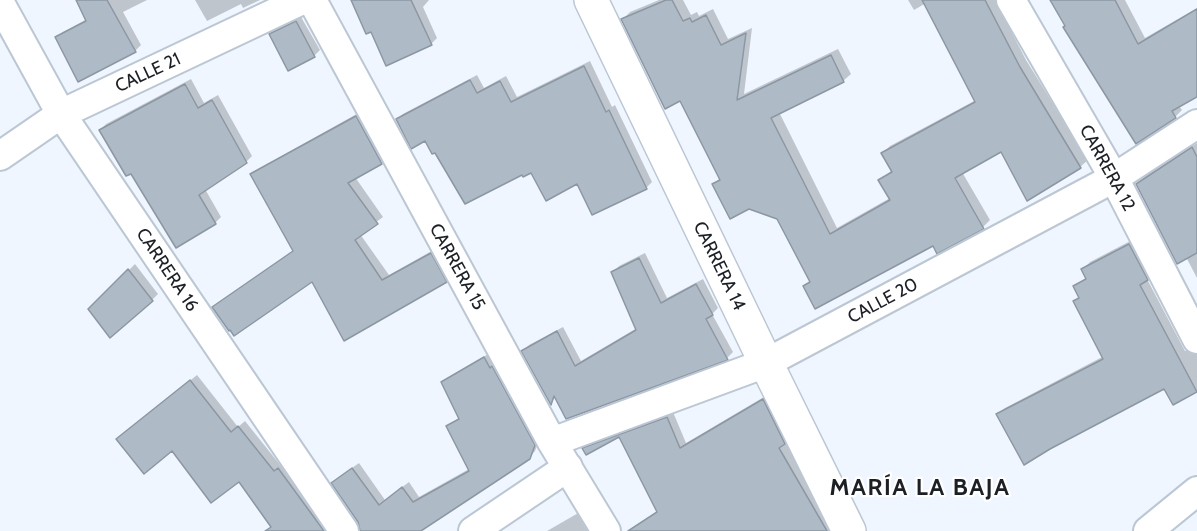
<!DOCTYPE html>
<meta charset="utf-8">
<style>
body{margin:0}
canvas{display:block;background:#eff6ff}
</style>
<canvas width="1197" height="531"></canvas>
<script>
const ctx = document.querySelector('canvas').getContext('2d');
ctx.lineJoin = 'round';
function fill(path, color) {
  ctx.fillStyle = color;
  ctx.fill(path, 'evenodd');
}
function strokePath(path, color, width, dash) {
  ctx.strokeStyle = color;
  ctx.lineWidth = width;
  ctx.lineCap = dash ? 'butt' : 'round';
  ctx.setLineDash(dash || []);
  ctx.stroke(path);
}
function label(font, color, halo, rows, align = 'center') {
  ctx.font = font + ' Cabin,sans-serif';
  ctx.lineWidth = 4.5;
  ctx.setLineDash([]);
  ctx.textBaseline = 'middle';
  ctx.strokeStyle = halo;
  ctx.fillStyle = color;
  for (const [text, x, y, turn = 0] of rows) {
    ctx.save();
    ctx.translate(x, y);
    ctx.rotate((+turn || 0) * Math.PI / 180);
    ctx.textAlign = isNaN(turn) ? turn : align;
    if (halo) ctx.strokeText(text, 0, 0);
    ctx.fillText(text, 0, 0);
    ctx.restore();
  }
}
const shadow = new Path2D(`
 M77 0H147L123 12 141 45 135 51 57 38 63 32 87 19Z
 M195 0H260L243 8 241 4 207 21Z
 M352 0H429L423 7 437 38 431 44 371 30Z
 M659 0H683L691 15 697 12 699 16 713 9 728 39 752 28 744 94 838 49 851 74 843 81 779 112 837 228 890 198 880 180 892 170 883 153 890 146 976 100 926 3 914 10 908 0H995L1026 60 1088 160 1080 167 1028 199 1002 150 962 172 990 220 983 227 805 286 811 281 778 218 714 184 720 178 681 99 623 19 630 12Z
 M1052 0H1125L1145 38 1197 8V95L1179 106 1182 110 1175 117 1066 26Z
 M301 17 320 50 314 56 270 34 276 28Z
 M590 61 612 107 615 105 652 182 646 188 578 182 435 151 426 139 397 120 403 114 477 75 484 88 506 76 517 97Z
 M191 79 204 103 218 95 252 156 246 162 205 189 221 217 215 223 131 172 100 130 106 124Z
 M362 111 387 157 381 163 355 177 383 217 360 234 389 275 437 248 452 275 446 281 313 280 214 307 294 250 252 175 258 169Z
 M1197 143V278L1186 257 1137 184 1144 177Z
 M1136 238 1154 272 1147 279 1185 351 1194 345 1197 346V391L1173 403 1164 387 998 414 1005 408 1104 356 1074 301 1080 296 1075 286 1087 277 1083 269 1090 262Z
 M645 253 667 298 703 279 718 308 712 314 733 352 727 358 556 397 551 402 523 351 529 345 563 327 581 361 637 328 613 272 619 266Z
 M135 264 158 294 152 300 90 309Z
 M490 353 540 438 535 451 529 458 420 531H362L339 477 359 463 385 500 409 482 419 497 469 469 447 427 460 417 443 383 449 377Z
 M197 375 238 427 245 421 281 466 285 463 334 531H276L240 480 173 449 118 439Z
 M769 394 790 437 785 442 837 531H628L658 511 619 435 584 449 590 443 673 412 686 443Z
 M580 512 591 531H547Z`);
const building = new Path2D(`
 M76 0H107L136 52 78 82 55 37 86 21Z
 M351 0H411L432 45 386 66 371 32 366 34Z
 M666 0H672L683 21 690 18 692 22 706 15 721 45 746 33 737 100 831 55 844 82 771 118 830 234 890 200 878 180 892 172 881 153 975 102 922 0H985L1020 67 1081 168 1027 201 1001 152 955 178 984 229 937 254 933 246 815 309 803 286 810 282 777 219 749 209 730 219 712 184 720 180 680 101 665 109 621 19Z
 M1050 0H1115L1138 44 1197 9V97L1172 111 1176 118 1136 144 1063 27 1065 26Z
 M296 21 315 57 288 71 269 34Z
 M584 66 606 112 609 110 647 189 592 215 577 184 546 201 531 173 523 177 522 175 465 204 435 153 432 154 425 141 411 149 396 119 470 80 477 93 500 81 511 102Z
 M185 84 198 108 212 100 247 163 199 195 216 224 176 248 131 174 126 176 99 130Z
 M356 116 382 164 348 183 378 224 355 240 382 280 431 253 447 282 344 341 312 282 234 336 230 330 229 331 212 307 293 251 250 174Z
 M1192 147 1197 157V253L1177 264 1136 184Z
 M1129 244 1148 280 1140 285 1197 392 1173 405 1164 389 1050 449 1024 465 996 414 1103 359 1073 301 1079 298 1073 286 1086 279 1081 269Z
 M639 258 661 303 696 284 713 315 706 319 728 360 566 419 554 396 551 405 521 351 557 331 575 366 636 330 611 272Z
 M128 269 153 301 110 338 88 309Z
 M484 357 490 368 492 366 535 445 530 459 421 531H360L358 522 331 483 352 468 379 505 402 487 413 502 469 471 446 426 459 419 441 382Z
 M190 380 231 432 238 426 274 471 278 468 324 531H265L271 527 239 482 211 503 172 451 144 474 116 439Z
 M763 399 785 444 779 448 827 531H628L657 512 619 437 586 455 582 448 667 417 680 448Z`);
const minor = new Path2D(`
 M312 0 552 442 606 531
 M1011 0 1114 178 1197 339
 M0 3 61 114 344 531
 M0 156 61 114 302 0
 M552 442 766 363 1114 178 1197 124
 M473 531 568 467
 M1148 531 1197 491`);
const tertiary = new Path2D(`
 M591 0 766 363 849 531`);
const streetNames = [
 ["CALLE 21",148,73,-25],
 ["CARRERA 12",1107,168,61],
 ["CARRERA 14",719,266,64],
 ["CARRERA 15",457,267,61],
 ["CARRERA 16",167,270,56],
 ["CALLE 20",883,301,-28]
];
const districtNames = [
 ["MARÍA LA BAJA",920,488]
];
fill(shadow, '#0003');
fill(building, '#afbac7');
strokePath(building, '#8c97a4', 1.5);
strokePath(minor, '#bcc7d4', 32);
strokePath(tertiary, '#bcc7d4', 36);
strokePath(minor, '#fff', 28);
strokePath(tertiary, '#fff', 33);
label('18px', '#1c2025', '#fff', streetNames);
ctx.letterSpacing = '1.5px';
label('bold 24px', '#1c2025', '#fff', districtNames);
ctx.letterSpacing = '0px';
</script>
